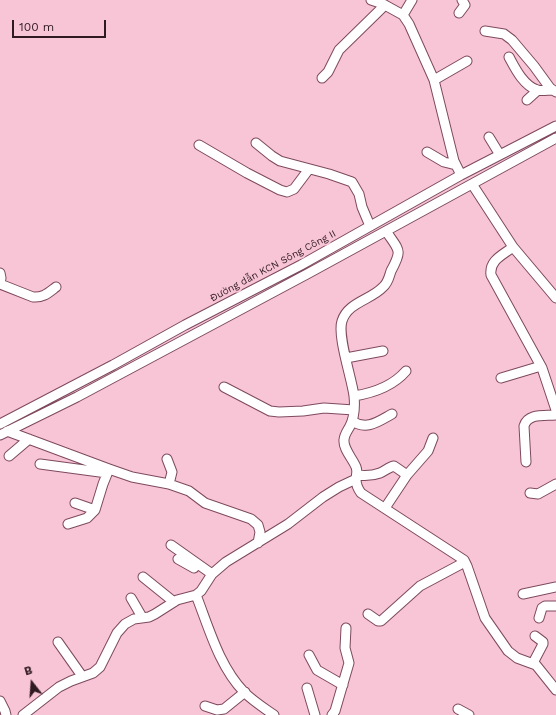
<!DOCTYPE html>
<meta charset="utf-8">
<style>
body{margin:0}
#map{position:relative;width:556px;height:715px;overflow:hidden;background:#f8c5d7;font-family:"Work Sans",sans-serif}
canvas{display:block}
.north{position:absolute;left:12px;top:663px;width:40px;height:40px;-webkit-text-stroke:3px #f8c5d7;paint-order:stroke;rotate:343deg;font-size:11px;font-weight:700;line-height:16px;text-align:center;color:#301a22}
.north::after{content:'';display:block;margin:auto;width:14px;height:18px;background:#301a22;clip-path:polygon(50% 0,100% 100%,50% 72%,0 100%)}
.scale{position:absolute;left:12px;top:20px;width:94px;height:18px;box-sizing:border-box;border:2px solid #301a22;border-top:0;padding-left:5px;font-size:12px;line-height:14px;white-space:nowrap;color:#301a22;-webkit-text-stroke:3px #f8c5d7;paint-order:stroke}
</style>
<div id="map">
<canvas width="556" height="715"></canvas>
<div class="north">B</div>
<div class="scale">100 m</div>
</div>
<script>
const ctx = document.querySelector('canvas').getContext('2d');
ctx.lineJoin = 'round';
function strokePath(path, color, width, dash) {
  ctx.strokeStyle = color;
  ctx.lineWidth = width;
  ctx.lineCap = dash ? 'butt' : 'round';
  ctx.setLineDash(dash || []);
  ctx.stroke(path);
}
function label(font, color, halo, rows, align = 'center') {
  ctx.font = font + ' "Work Sans",sans-serif';
  ctx.lineWidth = 4;
  ctx.setLineDash([]);
  ctx.textBaseline = 'middle';
  ctx.strokeStyle = halo;
  ctx.fillStyle = color;
  for (const [text, x, y, turn = 0] of rows) {
    ctx.save();
    ctx.translate(x, y);
    ctx.rotate((+turn || 0) * Math.PI / 180);
    ctx.textAlign = isNaN(turn) ? turn : align;
    if (halo) ctx.strokeText(text, 0, 0);
    ctx.fillText(text, 0, 0);
    ctx.restore();
  }
}
const minor = new Path2D(`
 M371 0 383 4 403 15 409 24 434 80 454 161 461 175
 M459 13 465 5 462 0
 M403 15 412 0
 M485 31 504 34 512 40 534 66 550 88 556 92
 M509 57C515 68 523 85 537 90 541 91 548 90 553 90
 M322 78 328 72 339 50 385 5
 M434 80 467 61
 M527 100 538 90
 M489 137 500 155
 M256 143 272 156 280 161 329 174 352 182 359 194 362 207 370 226
 M199 145 247 173 280 190 287 192 294 189 309 169
 M427 152 444 162 456 165
 M472 184 513 247 556 298
 M386 231C399 251 403 249 391 271 389 277 388 283 383 287 371 300 348 302 342 321 337 336 352 379 354 396 355 406 354 418 350 426 348 430 344 435 344 440 343 449 353 459 356 467 358 472 356 475 356 479 356 484 358 489 361 493L464 560 467 566 485 618 508 651 517 658 536 665 556 690
 M513 247C503 255 489 260 491 275L542 368 556 410
 M0 273 1 278 0 283
 M0 284 33 297C43 298 48 293 56 287
 M346 358 383 351
 M501 378 541 366
 M224 387 270 411 279 412 303 411 324 408 354 410
 M354 396C373 393 393 386 406 371
 M352 421C367 431 379 421 392 414
 M0 424 113 365 185 325 301 265 461 175 556 126
 M7 431 109 469 132 477 169 484 189 491 205 503 251 519 258 525 260 532 258 543
 M0 435 77 397 309 273 556 138
 M9 456 29 439
 M167 459 172 472 169 484
 M526 462 524 426C528 413 544 416 556 415
 M40 464 107 473
 M357 475C365 476 372 476 380 473 385 471 389 467 394 466L407 475
 M530 493 538 494 556 484
 M75 503 95 510
 M385 508 407 475 428 451 433 438
 M68 524 87 518 95 510 103 484 109 469
 M171 545 212 574
 M178 559 194 568
 M143 577 174 602
 M523 594 556 587
 M196 595C209 628 219 666 244 692 253 701 264 708 274 715
 M131 598 142 617
 M368 614 378 621H381L420 586 465 562
 M539 618 542 608 545 606H556
 M58 642 82 676
 M309 655 317 670 343 685
 M533 663 543 644V642L535 636
 M307 688 315 715
 M0 701 5 711 6 715
 M205 706 217 710 224 709 245 692
 M458 709 469 715
 M23 715 59 687 71 681 93 673 100 667 117 633 125 624 134 619 149 617 155 614 177 600 196 595 201 591 212 574 226 562 288 524 323 497 339 487 356 479
 M332 715 335 711 349 663 345 648 346 628`);
const streetNames = [
 ["Đường dẫn KCN Sông Công II",273,266,-28]
];
strokePath(minor, '#7e495e', 11);
strokePath(minor, '#fff', 9);
label('10px', '#301a22', '#f8c5d7', streetNames);
</script>
